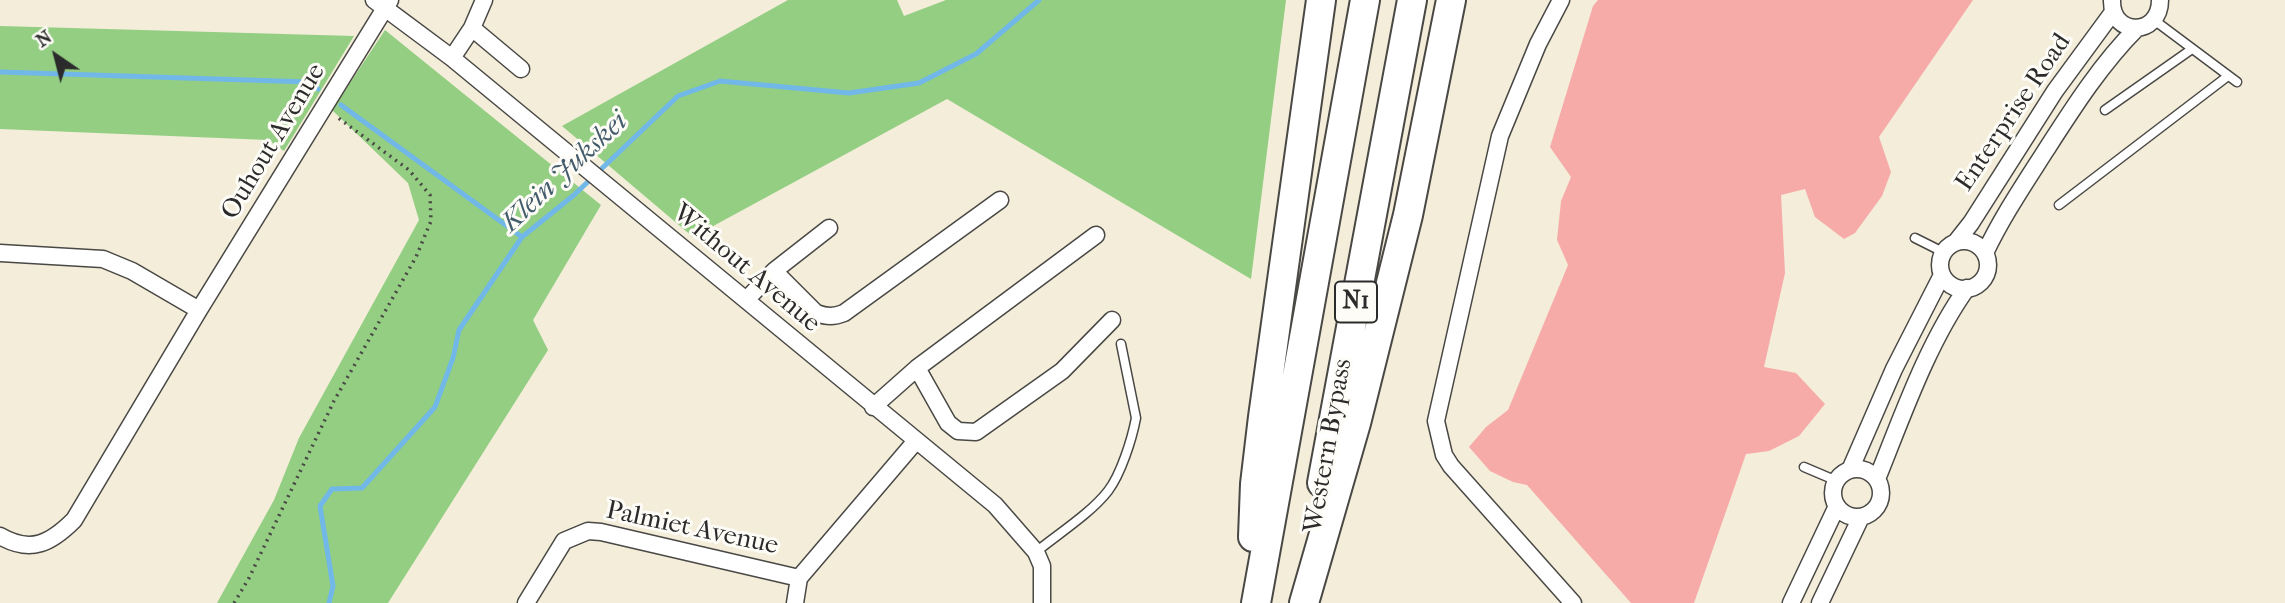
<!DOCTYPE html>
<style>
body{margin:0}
#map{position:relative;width:2285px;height:603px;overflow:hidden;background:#f3edd9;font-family:"IM FELL French Canon",serif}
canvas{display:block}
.north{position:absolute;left:21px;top:21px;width:70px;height:70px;-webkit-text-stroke:5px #fdfcf7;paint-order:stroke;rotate:325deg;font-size:19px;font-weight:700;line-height:28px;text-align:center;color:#2b2b2b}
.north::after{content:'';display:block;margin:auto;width:24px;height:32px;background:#2b2b2b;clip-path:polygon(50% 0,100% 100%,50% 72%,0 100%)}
</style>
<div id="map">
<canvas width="2285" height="603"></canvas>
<div class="north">N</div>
</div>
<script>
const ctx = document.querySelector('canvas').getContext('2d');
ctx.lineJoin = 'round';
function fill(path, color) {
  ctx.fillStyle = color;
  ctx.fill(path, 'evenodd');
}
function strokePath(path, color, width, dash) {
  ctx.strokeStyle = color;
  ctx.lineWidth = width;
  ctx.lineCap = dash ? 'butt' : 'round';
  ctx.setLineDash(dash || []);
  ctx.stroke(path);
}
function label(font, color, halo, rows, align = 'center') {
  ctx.font = font + ' "IM FELL French Canon",serif';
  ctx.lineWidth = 6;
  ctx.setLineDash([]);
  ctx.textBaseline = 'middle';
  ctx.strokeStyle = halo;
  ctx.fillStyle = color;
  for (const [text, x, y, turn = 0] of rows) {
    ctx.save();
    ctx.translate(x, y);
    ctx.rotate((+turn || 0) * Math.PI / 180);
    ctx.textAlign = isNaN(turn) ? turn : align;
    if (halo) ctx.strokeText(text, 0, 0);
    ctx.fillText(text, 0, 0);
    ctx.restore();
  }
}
const green = new Path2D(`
 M788 0H897L904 16 946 0H1286L1251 279 947 99 693 237 562 126Z
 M0 26 354 36 284 151 268 140 0 129Z
 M385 30 601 205 533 320 548 350 388 603H217L274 500 299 438 419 220 408 183 332 110Z`);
const stream = new Path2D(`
 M0 72 309 82 318 89
 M341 105 522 237
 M329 603 333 586 320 506 332 489 362 488 435 407 453 358 459 330 522 237 574 195 678 96 720 81 849 93 919 83 976 54 1039 0`);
const building = new Path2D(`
 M1598 0H1973L1879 137 1891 172 1882 196 1855 233 1844 239 1815 217 1805 189 1781 195 1785 273 1764 367 1796 373 1825 404 1799 436 1769 451 1746 454 1694 603H1631L1527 485 1513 482 1490 471 1469 447 1486 427 1508 410 1568 265 1557 240 1561 201 1571 177 1550 147 1593 6Z`);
const path = new Path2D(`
 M234 603 249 578 334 401 416 257 431 221 430 195 409 170 337 117`);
const service = new Path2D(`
 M2154 20 2237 82
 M2105 110 2192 49
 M2059 205 2228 76
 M1915 238 1943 252
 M1804 467 1837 481
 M1036 552C1058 534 1091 513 1108 491 1121 474 1132 439 1136 418L1121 344`);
const minor = new Path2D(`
 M374 0 452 58 995 505 1036 552 1042 566V603
 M484 0 472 28 521 69
 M1561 0 1538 44 1500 136 1436 421 1444 455 1451 466 1573 603
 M2112 0C2111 37 2160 37 2160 0
 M452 58 472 28
 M1940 265a24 24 0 1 1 48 0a24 24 0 1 1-48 0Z
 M1956 242 1971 223 2055 91 2113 12
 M0 253 103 259 132 271 199 310
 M1985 253C2002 217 2025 183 2046 150 2073 108 2101 64 2137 28
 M774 271 829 228
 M746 300 774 271 816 313C827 317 834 317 844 313L1000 200
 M917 368 948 423 958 431 976 432 1062 371 1112 320
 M873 407 917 368 1096 235
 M1833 493a24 24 0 1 1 48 0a24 24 0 1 1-48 0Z
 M1850 470 1894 369 1942 275
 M1877 479C1902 417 1928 342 1967 288
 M0 536C31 554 51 543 74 520L199 310 390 0
 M526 603 564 541 588 531 601 532 799 578
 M795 603 799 578 915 442
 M1791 603 1837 506
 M1820 603 1861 517`);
const motorway = new Path2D(`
 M1322 483 1412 0
 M1253 537 1255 484 1263 417 1321 0
 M1256 603 1365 0
 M1304 603 1356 423 1408 215 1451 0`);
const shields = [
 [1356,302,42]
];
const shieldNames = [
 ["N1",1356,302]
];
const streetNames = [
 ["Enterprise Road",2014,113,-56],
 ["Ouhout Avenue",274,142,-59],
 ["Without Avenue",746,269,40],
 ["Western Bypass",1329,446,-80],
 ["Palmiet Avenue",692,529,12]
];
const waterNames = [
 ["Klein Jukskei",565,173,-43]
];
fill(green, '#93ce82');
strokePath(stream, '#71b8e8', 5);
fill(building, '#f7aba8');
strokePath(service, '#494845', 11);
strokePath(minor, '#494845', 19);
strokePath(motorway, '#494845', 32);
strokePath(path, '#494845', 3.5, [2, 5]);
strokePath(service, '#fff', 8);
strokePath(minor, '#fff', 16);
strokePath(motorway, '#fff', 28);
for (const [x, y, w] of shields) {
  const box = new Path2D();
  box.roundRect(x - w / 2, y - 20.5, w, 41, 5);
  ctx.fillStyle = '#fdfcf7';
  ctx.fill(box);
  strokePath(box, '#2b2b2b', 2);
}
label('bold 24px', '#2b2b2b', null, shieldNames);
label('26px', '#2b2b2b', '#fdfcf7', streetNames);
label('italic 28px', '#445c6d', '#fdfcf7', waterNames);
</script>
